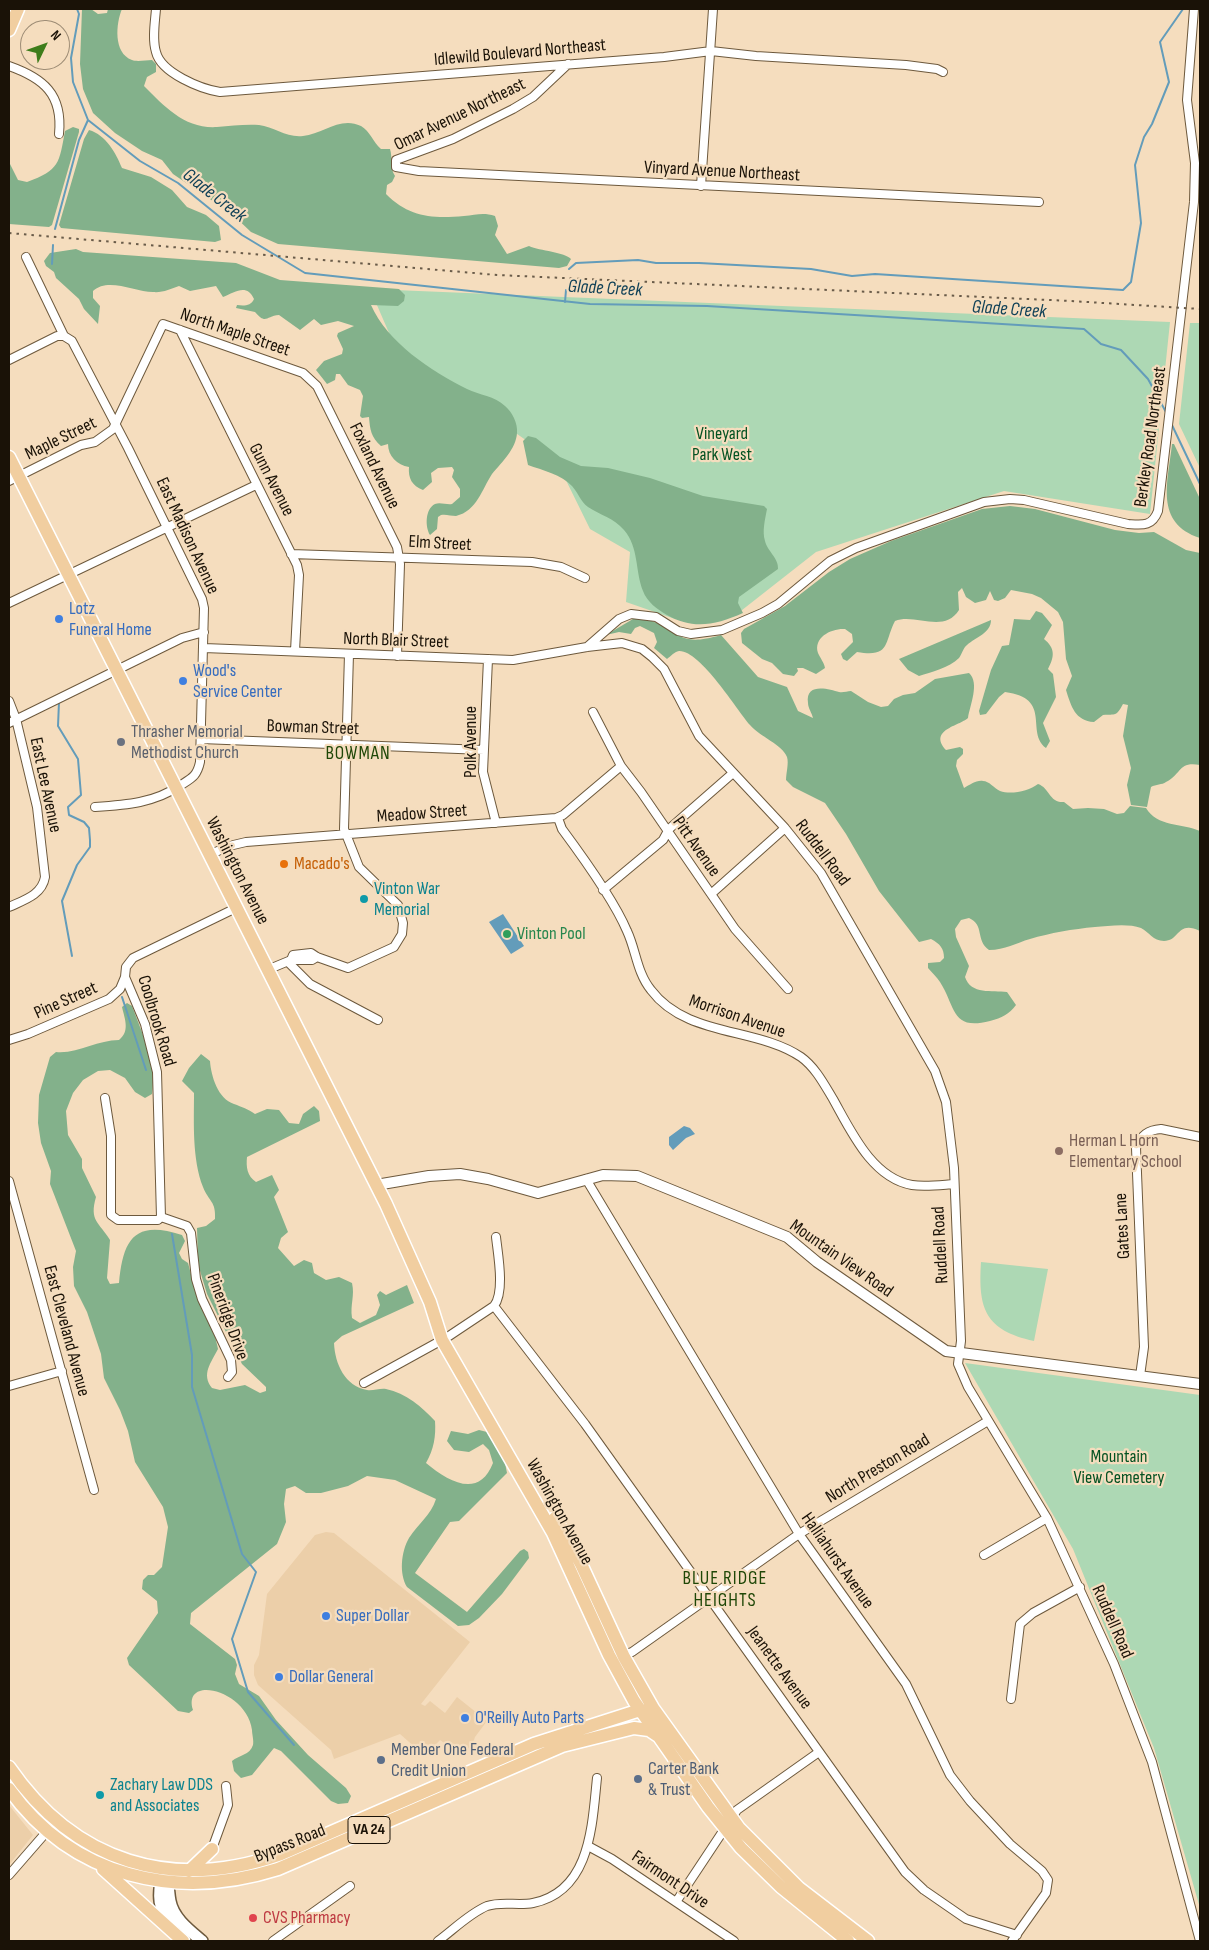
<!DOCTYPE html>
<style>
body{margin:0}
#map{position:relative;width:1209px;height:1950px;overflow:hidden;background:#f5ddbe;font-family:"Sofia Sans Condensed",sans-serif}
canvas{display:block}
.frame{position:absolute;inset:0;border:10px solid #1a1207;pointer-events:none}
.north{position:absolute;left:20px;top:20px;width:50px;height:50px;box-sizing:border-box;background:#f5ddbe;border:1px solid #9d8c75;border-radius:50%;rotate:48deg;font-size:14px;font-weight:700;line-height:20px;text-align:center;color:#1a1207}
.north::after{content:'';display:block;margin:auto;width:18px;height:22px;background:#3e7d1b;clip-path:polygon(50% 0,100% 100%,50% 72%,0 100%)}
</style>
<div id="map">
<canvas width="1209" height="1950"></canvas>
<div class="frame"></div>
<div class="north">N</div>
</div>
<script>
const ctx = document.querySelector('canvas').getContext('2d');
ctx.lineJoin = 'round';
function fill(path, color) {
  ctx.fillStyle = color;
  ctx.fill(path, 'evenodd');
}
function strokePath(path, color, width, dash) {
  ctx.strokeStyle = color;
  ctx.lineWidth = width;
  ctx.lineCap = dash ? 'butt' : 'round';
  ctx.setLineDash(dash || []);
  ctx.stroke(path);
}
function label(font, color, halo, rows, align = 'center') {
  ctx.font = font + ' "Sofia Sans Condensed",sans-serif';
  ctx.lineWidth = 4.5;
  ctx.setLineDash([]);
  ctx.textBaseline = 'middle';
  ctx.strokeStyle = halo;
  ctx.fillStyle = color;
  for (const [text, x, y, turn = 0] of rows) {
    ctx.save();
    ctx.translate(x, y);
    ctx.rotate((+turn || 0) * Math.PI / 180);
    ctx.textAlign = isNaN(turn) ? turn : align;
    if (halo) ctx.strokeText(text, 0, 0);
    ctx.fillText(text, 0, 0);
    ctx.restore();
  }
}
const built = new Path2D(`
 M326 1532 334 1533 470 1642 421 1704 425 1706 430 1701 445 1713 457 1697 487 1721 475 1737 473 1743 462 1756 440 1740 425 1756 400 1734 334 1759 331 1750 258 1685 254 1675V1665L259 1655 267 1594 315 1535Z
 M9 1805 33 1835 9 1865Z`);
const green = new Path2D(`
 M370 289 1170 322 1150 514 1004 491 816 552 737 614 675 619 626 602 630 552 590 529 557 462 396 349Z
 M1190 323H1200V468L1179 424Z
 M981 1262 1048 1269 1034 1341C985 1330 978 1309 981 1262Z
 M965 1363 1200 1395V1908L1154 1748 1073 1549Z`);
const forest = new Path2D(`
 M82 9H91L98 14 107 13 108 9H122C116 23 113 53 132 60 137 62 146 60 152 60L156 64V72L147 77 144 86C165 107 185 129 217 127 231 126 245 124 259 125 274 127 287 138 303 136 323 134 340 116 361 126 370 131 373 142 381 149H390C393 159 389 166 395 176L392 182 387 185 386 194C409 217 432 219 464 216 476 215 483 212 495 216L498 226 495 235 507 254 529 246C540 251 565 252 571 259L567 266 559 268 278 244 251 232 232 214 173 174 162 160 142 151 115 133 93 113 83 89 80 64Z
 M73 127 79 129V132L52 225 49 227 9 224V162L18 180 27 182C60 170 59 163 65 131Z
 M89 130C106 135 116 153 122 168L151 177 172 190 187 207 206 215 219 226 221 240 215 242 61 228 59 225 84 139Z
 M76 249 83 252 236 263 280 280 399 289 405 295 404 301 398 306 371 305C387 342 431 371 467 389 479 395 495 396 505 406 512 412 518 423 517 433 516 449 502 462 492 474 482 489 477 511 456 516 451 516 446 514 441 515L438 517 437 529 430 535C425 527 425 509 435 504 440 502 447 505 452 504L460 497V489L452 477 454 470 452 467 438 468 431 473 432 482 423 490C412 486 408 478 409 467 397 465 388 456 388 444L381 446C371 437 370 430 369 417L362 418 360 416 363 396 360 390 348 385 340 374H336L335 380 327 384 316 370 324 361 342 354 343 349 337 336 338 333 354 326 338 321 321 325 314 319 300 330 279 315C266 316 266 325 255 312L236 308 237 305C244 306 251 306 254 299 247 283 235 292 223 297L216 286 190 291 179 286C171 289 162 293 153 292 135 292 108 277 93 291V298L100 306 98 324 84 309 79 299 56 278 54 272 46 266 44 261 50 253Z
 M528 436 536 438 560 457 581 466 608 468 650 478 703 496 764 506 767 509C765 520 762 531 765 541 767 551 779 558 778 569L739 597 738 603 743 613C716 625 693 630 667 615 657 609 647 602 643 591 635 571 639 547 624 530 614 518 600 515 588 507 580 501 579 494 572 486 562 475 542 470 528 465L523 441Z
 M1172 444H1174L1200 499V538C1154 523 1168 482 1172 444Z
 M1010 506 1035 509 1115 530 1139 533 1154 532 1186 550 1200 553V765C1178 761 1182 774 1166 782 1162 785 1156 784 1151 787L1147 807 1131 805 1127 785 1131 768 1123 736 1128 705 1123 704C1116 717 1116 714 1103 715L1094 722C1075 721 1071 706 1066 690L1072 676 1066 659 1063 622 1058 612 1041 598 1032 594 1011 590 1005 598 998 601 994 600 990 591 986 600 975 603 966 597 962 588 958 592 959 610C944 634 915 613 895 621 884 642 891 658 857 652L847 661 843 659 841 654 853 642 852 634 845 629C832 628 813 637 818 653 820 658 824 662 825 668L816 674 803 668H797L798 671 794 676 783 674 772 663 762 659 742 643 741 633 744 629 785 606 829 572 850 559 891 541 982 509Z
 M1036 611 1042 613 1052 625 1044 639C1055 648 1055 656 1048 669L1053 674 1056 697 1043 723 1050 741 1046 748C1025 732 1053 698 1005 692L999 697 986 714 980 715 979 711 991 670 1002 646 1009 645 1014 619 1030 620Z
 M644 618C682 631 677 648 721 635L758 677 787 687 798 711 813 718C812 713 808 708 808 703 805 682 829 689 839 692 843 693 847 691 851 691L868 702 881 707 888 706 894 699 903 695 915 693 935 679 969 673C980 683 970 705 968 718 959 726 928 730 946 750L960 747 963 749V754L957 760 956 766 964 788C970 785 976 780 983 781 989 781 994 788 1000 791 1011 795 1029 791 1038 784 1050 788 1049 803 1064 802L1073 809 1088 808 1104 809 1117 814 1124 813 1130 806 1146 808C1157 827 1182 823 1200 831V931C1177 920 1180 941 1164 941 1153 941 1149 932 1141 928 1128 923 1108 926 1095 927 1073 929 1050 933 1030 939 1016 943 1005 950 989 950 975 940 985 925 969 918L961 920 955 929 956 937 969 966 965 977C971 995 992 990 1007 992L1016 1005C1009 1014 1002 1018 990 1021 951 1031 956 1007 940 982 937 977 932 973 928 968V963L940 962 944 958C944 948 940 944 931 939L919 942 879 891 846 834 825 803 793 787 786 780C786 773 789 763 787 757 783 745 759 736 750 725 737 710 700 650 679 651 674 652 671 656 667 659L654 648 657 642 654 633 640 626 635 628 631 634 619 632 606 635 633 619Z
 M991 620C991 633 976 637 967 645 963 648 962 654 959 658 949 668 931 672 919 676L908 670 899 659Z
 M127 1003 132 1006C142 1033 157 1064 152 1094L145 1098 135 1092 125 1078 110 1070 98 1071 83 1080 73 1093 66 1111 68 1135 82 1159V1168L96 1197C89 1221 99 1222 110 1240L107 1278 110 1284 119 1283C123 1240 134 1219 182 1235L185 1241 179 1253 182 1259 188 1263 196 1293 215 1336 218 1349C211 1363 201 1374 212 1388L220 1390 245 1385 260 1393 266 1391V1387L242 1364 207 1294 198 1264 197 1228 206 1226 215 1219C216 1201 209 1202 203 1187 192 1159 194 1123 194 1093L182 1081 189 1068 201 1054 210 1061C211 1076 218 1099 234 1104 242 1107 248 1109 255 1114L267 1109 279 1110 289 1123 299 1124 303 1114 314 1106 319 1111 320 1121 247 1157C246 1167 247 1176 256 1182L272 1175 279 1190 274 1197 288 1232 281 1238 278 1248 294 1266 304 1260 312 1263 314 1273 326 1280 339 1277 352 1283C355 1296 350 1304 352 1318L360 1323 376 1315 380 1305 377 1295 380 1291 386 1295 407 1285 414 1303 342 1336 334 1343C335 1364 345 1386 367 1390 373 1391 380 1388 386 1389 406 1393 422 1407 435 1421 436 1436 434 1449 426 1463 449 1482 479 1499 493 1463L489 1450 483 1444 469 1452 454 1450 447 1441 451 1431 468 1434 479 1430 487 1432 505 1463 507 1473 459 1521 450 1522 415 1573 467 1612 520 1551 524 1549 528 1552 529 1558 502 1594 479 1618 469 1625 458 1626 407 1587C399 1574 401 1552 409 1538 418 1524 431 1515 436 1499L395 1480 367 1476 348 1486 321 1493H306L295 1486 286 1489 284 1504 286 1522 277 1544 191 1613 190 1624 235 1659 237 1665 235 1674 239 1684 259 1696 276 1720 308 1755 346 1788 351 1796 348 1803 338 1804 331 1801 281 1751 274 1748 252 1775 241 1778 234 1771 232 1761C239 1755 250 1755 253 1745 254 1741 252 1734 252 1730 247 1690 182 1674 193 1710L189 1713 178 1711 129 1665 127 1658 158 1613 157 1601 142 1589 143 1580 148 1575H154L162 1567 168 1527 163 1507 135 1462 128 1431 120 1410 104 1378 101 1354 87 1312 74 1286 73 1267 76 1251 50 1184 51 1171 41 1143 38 1123 39 1095 50 1057 56 1052C78 1054 97 1040 119 1040 130 1031 125 1020 122 1007Z`);
const water = new Path2D(`
 M503 914 524 946 511 954 489 922Z
 M684 1126 690 1128 695 1134 686 1138 673 1150 669 1145V1137Z`);
const stream = new Path2D(`
 M77 9 79 14 71 58 73 82 88 120 140 161 178 183 242 235 305 273 590 304 707 306 1084 329 1101 344 1121 350 1148 379 1167 414
 M55 229 79 140 88 120
 M52 264 53 245
 M569 269 576 263 638 260 656 263H699L811 269 852 276 875 274 1123 290 1131 282 1141 223 1135 165 1144 137 1152 124 1169 82 1160 42 1183 9
 M565 302 566 290
 M1171 423 1200 484
 M59 702 58 726 78 759 81 795 68 807 69 815 84 822 89 828 90 840V847L77 865 62 901 72 956
 M122 997 146 1070
 M172 1234 192 1355V1387L242 1554 256 1572 232 1639 248 1692 294 1745`);
const minor = new Path2D(`
 M156 9C155 22 152 39 156 52 161 73 201 89 220 92L664 57 711 51 756 56 906 65 937 69 943 72
 M568 64 533 97 513 109 453 139 396 160V167L419 171 1039 202
 M9 66C43 78 63 94 59 134
 M701 186 713 9
 M26 257 64 336
 M180 330 297 565 299 575 295 651
 M64 336 72 341 128 448 202 599 204 608 200 762C197 776 192 778 181 785 154 803 127 805 95 807
 M9 360 57 336H64
 M9 481 81 445 95 442 113 429 163 324 303 373 317 386 397 547 400 564 397 656
 M291 554 532 562 561 567 585 578
 M9 603 256 485
 M587 647 619 619 631 614 656 617 678 631 691 634 722 630 762 613 778 604 830 561 856 548 984 502 1010 499 1024 500 1128 524C1142 525 1152 527 1158 511L1194 202 1195 163 1187 100 1194 9
 M204 648 513 660 587 647 622 643 642 649 652 657 664 669 699 736 785 828 821 873 935 1071 946 1102 954 1168 961 1341 958 1364 968 1387 1047 1518 1114 1664 1152 1762 1200 1941
 M488 659 483 772 496 823
 M9 701 16 719 37 807 45 877C42 895 24 900 9 907
 M593 712 621 766 641 792 735 929 788 989
 M9 723 182 638 204 632
 M201 739 484 750
 M558 818 562 829C582 856 614 900 627 931 636 950 637 973 651 990 686 1037 757 1027 801 1057 815 1067 824 1084 833 1099 851 1131 872 1178 912 1185 925 1187 940 1185 954 1184
 M209 855 229 846 246 842 556 818 563 815 621 766
 M603 890 663 840 669 829 733 773
 M711 894 785 828
 M291 960 293 955 311 953 317 957 348 968 394 947 402 934 403 923 398 905 359 867 344 829 349 654
 M288 962 310 984 378 1020
 M267 970 291 960H312L317 957
 M9 1040 28 1034 109 999 120 989 125 977
 M105 1098 111 1136V1215L118 1220H158L161 1217 187 1226 191 1233 196 1279 202 1299 231 1360 232 1372 228 1377
 M586 1179 799 1534 906 1684 950 1775 970 1801 1010 1844 1042 1871 1048 1880 1046 1893 1012 1941
 M9 1181 94 1490
 M161 1217 157 1072 145 1024 125 977 126 967 133 958 236 908
 M494 1306 585 1424 905 1872 924 1890 966 1919 1017 1935
 M449 1336 494 1306C505 1292 498 1255 496 1237
 M1140 1376 1144 1347 1136 1148C1141 1135 1148 1130 1161 1129L1200 1137
 M364 1383 442 1340
 M9 1386 62 1371
 M984 1555 1047 1518
 M621 1656 632 1652 799 1534 988 1421
 M1011 1699 1020 1624 1033 1613 1080 1587
 M588 1846 612 1859 734 1941
 M212 1849 228 1805 226 1786
 M9 1875 56 1821
 M676 1902 737 1810 819 1752
 M273 1941 350 1886
 M438 1941C453 1930 470 1913 487 1906 502 1901 518 1906 533 1903 591 1891 592 1825 597 1778`);
const tertiary = new Path2D(`
 M376 1185 429 1176 460 1174 488 1179 538 1193 603 1175 637 1176 787 1237 817 1262 946 1351 1200 1384`);
const secondary = new Path2D(`
 M163 1873C157 1896 158 1909 173 1927
 M165 1874C169 1883 168 1891 170 1901 173 1918 189 1930 202 1941`);
const primary = new Path2D(`
 M9 30 18 9
 M9 457 386 1204 430 1302 442 1340 553 1533 609 1655 634 1701 708 1807 741 1848 781 1887 848 1941
 M555 1518 581 1564 624 1657 653 1708 739 1828 799 1888 868 1941
 M9 1767C75 1863 172 1892 281 1854L534 1744 640 1710 648 1711
 M9 1789C73 1878 177 1901 278 1869L562 1746 634 1728 649 1730 658 1736
 M103 1869 183 1941
 M189 1871 212 1849`);
const rail = new Path2D(`
 M9 233 497 275 1071 301 1200 309`);
const markers = [
 [59,619,5,"#3f7fe0"],
 [183,681,5,"#3f7fe0"],
 [121,742,5,"#6b7280"],
 [284,864,5,"#e8710a"],
 [364,899,5,"#0f9aa8"],
 [507,934,5,"#2e9e5b"],
 [1059,1151,5,"#8d6e63"],
 [326,1616,5,"#3f7fe0"],
 [279,1677,5,"#3f7fe0"],
 [465,1718,5,"#3f7fe0"],
 [381,1760,5,"#5c6f8a"],
 [638,1779,5,"#5c6f8a"],
 [100,1795,5,"#0f9aa8"],
 [253,1918,5,"#e0444e"]
];
const shields = [
 [369,1830,42]
];
const shieldNames = [
 ["VA 24",369,1830]
];
const streetNames = [
 ["Idlewild Boulevard Northeast",520,53,-5],
 ["Omar Avenue Northeast",460,115,-26],
 ["Vinyard Avenue Northeast",722,172,3],
 ["North Maple Street",235,333,19],
 ["Berkley Road Northeast",1151,437,-82],
 ["Maple Street",61,439,-26],
 ["Foxland Avenue",374,466,64],
 ["Gunn Avenue",271,480,63],
 ["East Madison Avenue",187,536,65],
 ["Elm Street",440,544,3],
 ["North Blair Street",396,641,2],
 ["Bowman Street",313,728,2],
 ["Polk Avenue",471,742,-90],
 ["East Lee Avenue",45,785,78],
 ["Meadow Street",422,814,-4],
 ["Pitt Avenue",696,847,55],
 ["Ruddell Road",822,853,53],
 ["Washington Avenue",237,871,63],
 ["Pine Street",66,1001,-24],
 ["Morrison Avenue",737,1017,19],
 ["Coolbrook Road",156,1021,73],
 ["Gates Lane",1123,1226,-93],
 ["Ruddell Road",941,1245,-93],
 ["Mountain View Road",841,1259,35],
 ["Pineridge Drive",227,1317,70],
 ["East Cleveland Avenue",66,1331,75],
 ["North Preston Road",878,1469,-31],
 ["Washington Avenue",559,1512,61],
 ["Halliahurst Avenue",837,1561,55],
 ["Ruddell Road",1112,1622,66],
 ["Jeanette Avenue",779,1668,54],
 ["Bypass Road",290,1844,-22],
 ["Fairmont Drive",670,1880,34]
];
const parkNames = [
 ["Vineyard",722,434],
 ["Park West",722,455],
 ["Mountain",1119,1457],
 ["View Cemetery",1119,1478]
];
const shopNames = [
 ["Lotz",69,609],
 ["Funeral Home",69,630],
 ["Wood's",193,671],
 ["Service Center",193,692],
 ["Super Dollar",336,1616],
 ["Dollar General",289,1677],
 ["O'Reilly Auto Parts",475,1718]
];
const worshipNames = [
 ["Thrasher Memorial",131,732],
 ["Methodist Church",131,753]
];
const foodNames = [
 ["Macado's",294,864]
];
const cultureNames = [
 ["Vinton War",374,889],
 ["Memorial",374,910],
 ["Zachary Law DDS",110,1785],
 ["and Associates",110,1806]
];
const leisureNames = [
 ["Vinton Pool",517,934]
];
const educationNames = [
 ["Herman L Horn",1069,1141],
 ["Elementary School",1069,1162]
];
const serviceNames = [
 ["Member One Federal",391,1750],
 ["Credit Union",391,1771],
 ["Carter Bank",648,1769],
 ["& Trust",648,1790]
];
const healthNames = [
 ["CVS Pharmacy",263,1918]
];
const waterNames = [
 ["Glade Creek",214,196,38],
 ["Glade Creek",605,289,3],
 ["Glade Creek",1009,310,4]
];
const neighbourhoodNames = [
 ["BOWMAN",358,754],
 ["BLUE RIDGE",725,1579],
 ["HEIGHTS",725,1601]
];
fill(built, '#eccfa9');
fill(green, '#add8b4');
fill(forest, '#83b18b');
fill(water, '#639cba');
strokePath(stream, '#639cba', 2);
strokePath(minor, '#6d593d', 10);
strokePath(tertiary, '#6d593d', 12);
strokePath(secondary, '#6d593d', 14);
strokePath(primary, '#fff', 15);
strokePath(minor, '#fff', 8);
strokePath(tertiary, '#fff', 10);
strokePath(secondary, '#fff', 11);
strokePath(primary, '#f1cea0', 12);
strokePath(rail, '#695b49', 2, [2.5, 5]);
for (const [x, y, r, color] of markers) {
  const dot = new Path2D();
  dot.arc(x, y, r, 0, 2 * Math.PI);
  ctx.fillStyle = color;
  ctx.fill(dot);
  strokePath(dot, '#f5ddbe', 2);
}
for (const [x, y, w] of shields) {
  const box = new Path2D();
  box.roundRect(x - w / 2, y - 13.5, w, 27, 4);
  ctx.fillStyle = '#f5ddbe';
  ctx.fill(box);
  strokePath(box, '#1a1207', 1);
}
label('bold 16px', '#1a1207', null, shieldNames);
label('18px', '#1a1207', '#f5ddbe', streetNames);
label('18px', '#045222', '#f5ddbe', parkNames);
label('18px', '#366cbe', '#f5ddbe', shopNames, 'left');
label('18px', '#5b616d', '#f5ddbe', worshipNames, 'left');
label('18px', '#c56008', '#f5ddbe', foodNames, 'left');
label('18px', '#0d838f', '#f5ddbe', cultureNames, 'left');
label('18px', '#27864d', '#f5ddbe', leisureNames, 'left');
label('18px', '#785e54', '#f5ddbe', educationNames, 'left');
label('18px', '#4e5e75', '#f5ddbe', serviceNames, 'left');
label('18px', '#be3a42', '#f5ddbe', healthNames, 'left');
label('italic 19px', '#124258', '#f5ddbe', waterNames);
ctx.letterSpacing = '1px';
label('19px', '#1f4707', '#f5ddbe', neighbourhoodNames);
ctx.letterSpacing = '0px';
</script>
